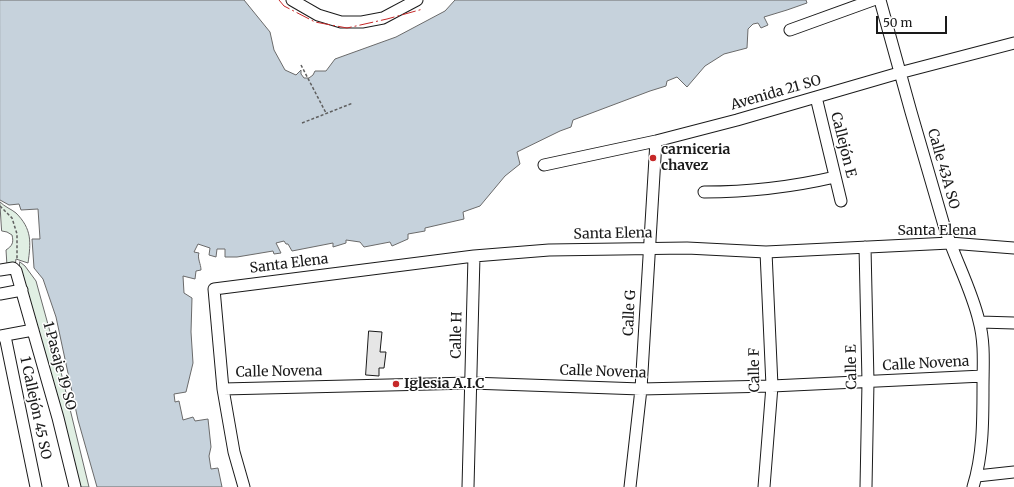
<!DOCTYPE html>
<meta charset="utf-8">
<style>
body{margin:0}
#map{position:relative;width:1014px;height:487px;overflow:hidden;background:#fff;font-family:Merriweather,serif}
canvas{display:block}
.scale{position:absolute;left:876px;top:16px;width:71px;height:18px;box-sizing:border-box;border:2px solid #1a1a1a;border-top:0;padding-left:5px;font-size:12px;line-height:14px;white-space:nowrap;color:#1a1a1a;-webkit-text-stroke:3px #fff;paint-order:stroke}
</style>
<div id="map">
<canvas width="1014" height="487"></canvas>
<div class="scale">50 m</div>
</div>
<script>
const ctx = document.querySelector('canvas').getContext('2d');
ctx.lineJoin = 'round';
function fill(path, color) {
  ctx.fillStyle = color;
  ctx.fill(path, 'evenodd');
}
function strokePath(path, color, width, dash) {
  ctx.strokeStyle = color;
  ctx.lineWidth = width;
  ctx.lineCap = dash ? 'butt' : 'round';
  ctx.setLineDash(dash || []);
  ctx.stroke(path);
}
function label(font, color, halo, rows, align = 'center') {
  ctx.font = font + ' Merriweather,serif';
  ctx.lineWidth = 3;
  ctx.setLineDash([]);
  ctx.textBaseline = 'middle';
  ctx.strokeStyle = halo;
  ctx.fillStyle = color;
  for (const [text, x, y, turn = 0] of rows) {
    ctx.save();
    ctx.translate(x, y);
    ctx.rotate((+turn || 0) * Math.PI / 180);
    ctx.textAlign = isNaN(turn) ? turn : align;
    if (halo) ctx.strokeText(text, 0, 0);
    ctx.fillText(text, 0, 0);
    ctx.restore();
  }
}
const green = new Path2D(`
 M0 202C5 207 11 209 16 213 32 229 31 242 28 263L16 259 15 266H7L6 250C12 246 14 243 12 235L7 232 2 231Z
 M20 262 25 266 36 281 60 368 89 487H77L19 272Z`);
const water = new Path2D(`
 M0 0H244L270 32 274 50 285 70 296 75 301 70V74L304 78H309L313 75 315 71H326L335 59 396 37 445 11 455 0H806L807 3 787 10 764 17 768 25 761 28 758 23 753 24 748 29 747 48 724 54 705 66 687 87 677 77 667 81 666 86 650 91 573 120 571 127 560 131 517 152 520 164 505 176 480 206 463 212 464 219 425 228V231L408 234V239L392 246 390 242 364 247 360 242 346 240V243L333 247V243L292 251 288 244H286L284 241 276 243 281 253 274 254 273 251 237 257H225V249H217L216 257 209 255 210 248 198 244 194 252 199 253C197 258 201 264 201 270L196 271 195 279 183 276 184 293 192 298 191 332 193 363 186 392 174 394 175 402 179 401 183 420 193 417 195 421 208 419 211 447 209 456 211 469 218 468 222 487H97L78 420 56 317 43 279 34 268 32 239H40L38 209 21 210 19 204 9 205 0 200Z`);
const building = new Path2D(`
 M369 331 382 332 380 352H386L384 368H379V376L366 375Z`);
const path = new Path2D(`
 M301 65 326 113
 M302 123 353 103
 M0 206 12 218 17 234V259`);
const minor = new Path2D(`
 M292 0 318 15 341 22H362L383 18 417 0
 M880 0C900 74 921 148 943 222 953 256 971 287 979 321 985 343 983 366 983 388 983 421 983 455 973 487
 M790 30 873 0
 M816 97 841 201
 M544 165 656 141 737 120 899 73 1014 43
 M704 192C749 192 792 187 835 177
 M865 247 868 382 866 487
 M0 270 13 268 16 271 58 418 75 487
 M0 294 22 290
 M980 322 1014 323
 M0 336 33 330
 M5 336 36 487
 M223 389 471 383 641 389 772 386 983 376
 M977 476 1014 472
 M244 487 234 452 223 389 214 289 474 256 549 250 687 248 766 252 950 243 1014 248
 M468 487 474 256
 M630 487 641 389 656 141
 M764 487 772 386 766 252`);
const power = new Path2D(`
 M279 0 284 6 315 22 347 28 387 19 423 9`);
const markers = [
 [653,158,4,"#c62828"],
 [396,384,4,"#c62828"]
];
const streetNames = [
 ["Avenida 21 SO",776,93,-16],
 ["Callejón E",843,145,76],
 ["Calle 43A SO",943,169,74],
 ["Santa Elena",937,231],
 ["Santa Elena",613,234,-1],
 ["Santa Elena",289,264,-7],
 ["Calle G",630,313,-87],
 ["Calle H",457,335,-89],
 ["Calle Novena",926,364,-3],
 ["1 Pasaje 19 SO",59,366,75],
 ["Calle E",852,367,-91],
 ["Calle F",755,370,-91],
 ["Calle Novena",279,372,-1],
 ["Calle Novena",603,372,2],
 ["1 Callejón 45 SO",35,408,78]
];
const poiNames = [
 ["carniceria",661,150],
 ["chavez",661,166],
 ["Iglesia A.I.C",404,384]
];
fill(green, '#e0efe3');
strokePath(green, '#6a6a6a', 1);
fill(water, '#c6d2dc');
strokePath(water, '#6a6a6a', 1);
fill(building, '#e6e6e6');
strokePath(building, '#1a1a1a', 1);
strokePath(minor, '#1a1a1a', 13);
strokePath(path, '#5f5f5f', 1.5, [3, 2]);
strokePath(minor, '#fff', 11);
strokePath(power, '#c62828', 1, [14, 3, 2, 3]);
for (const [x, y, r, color] of markers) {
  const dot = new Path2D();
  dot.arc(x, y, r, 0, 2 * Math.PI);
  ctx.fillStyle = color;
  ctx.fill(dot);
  strokePath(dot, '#fff', 1.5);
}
label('14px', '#1a1a1a', '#fff', streetNames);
label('bold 14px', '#1a1a1a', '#fff', poiNames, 'left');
</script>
